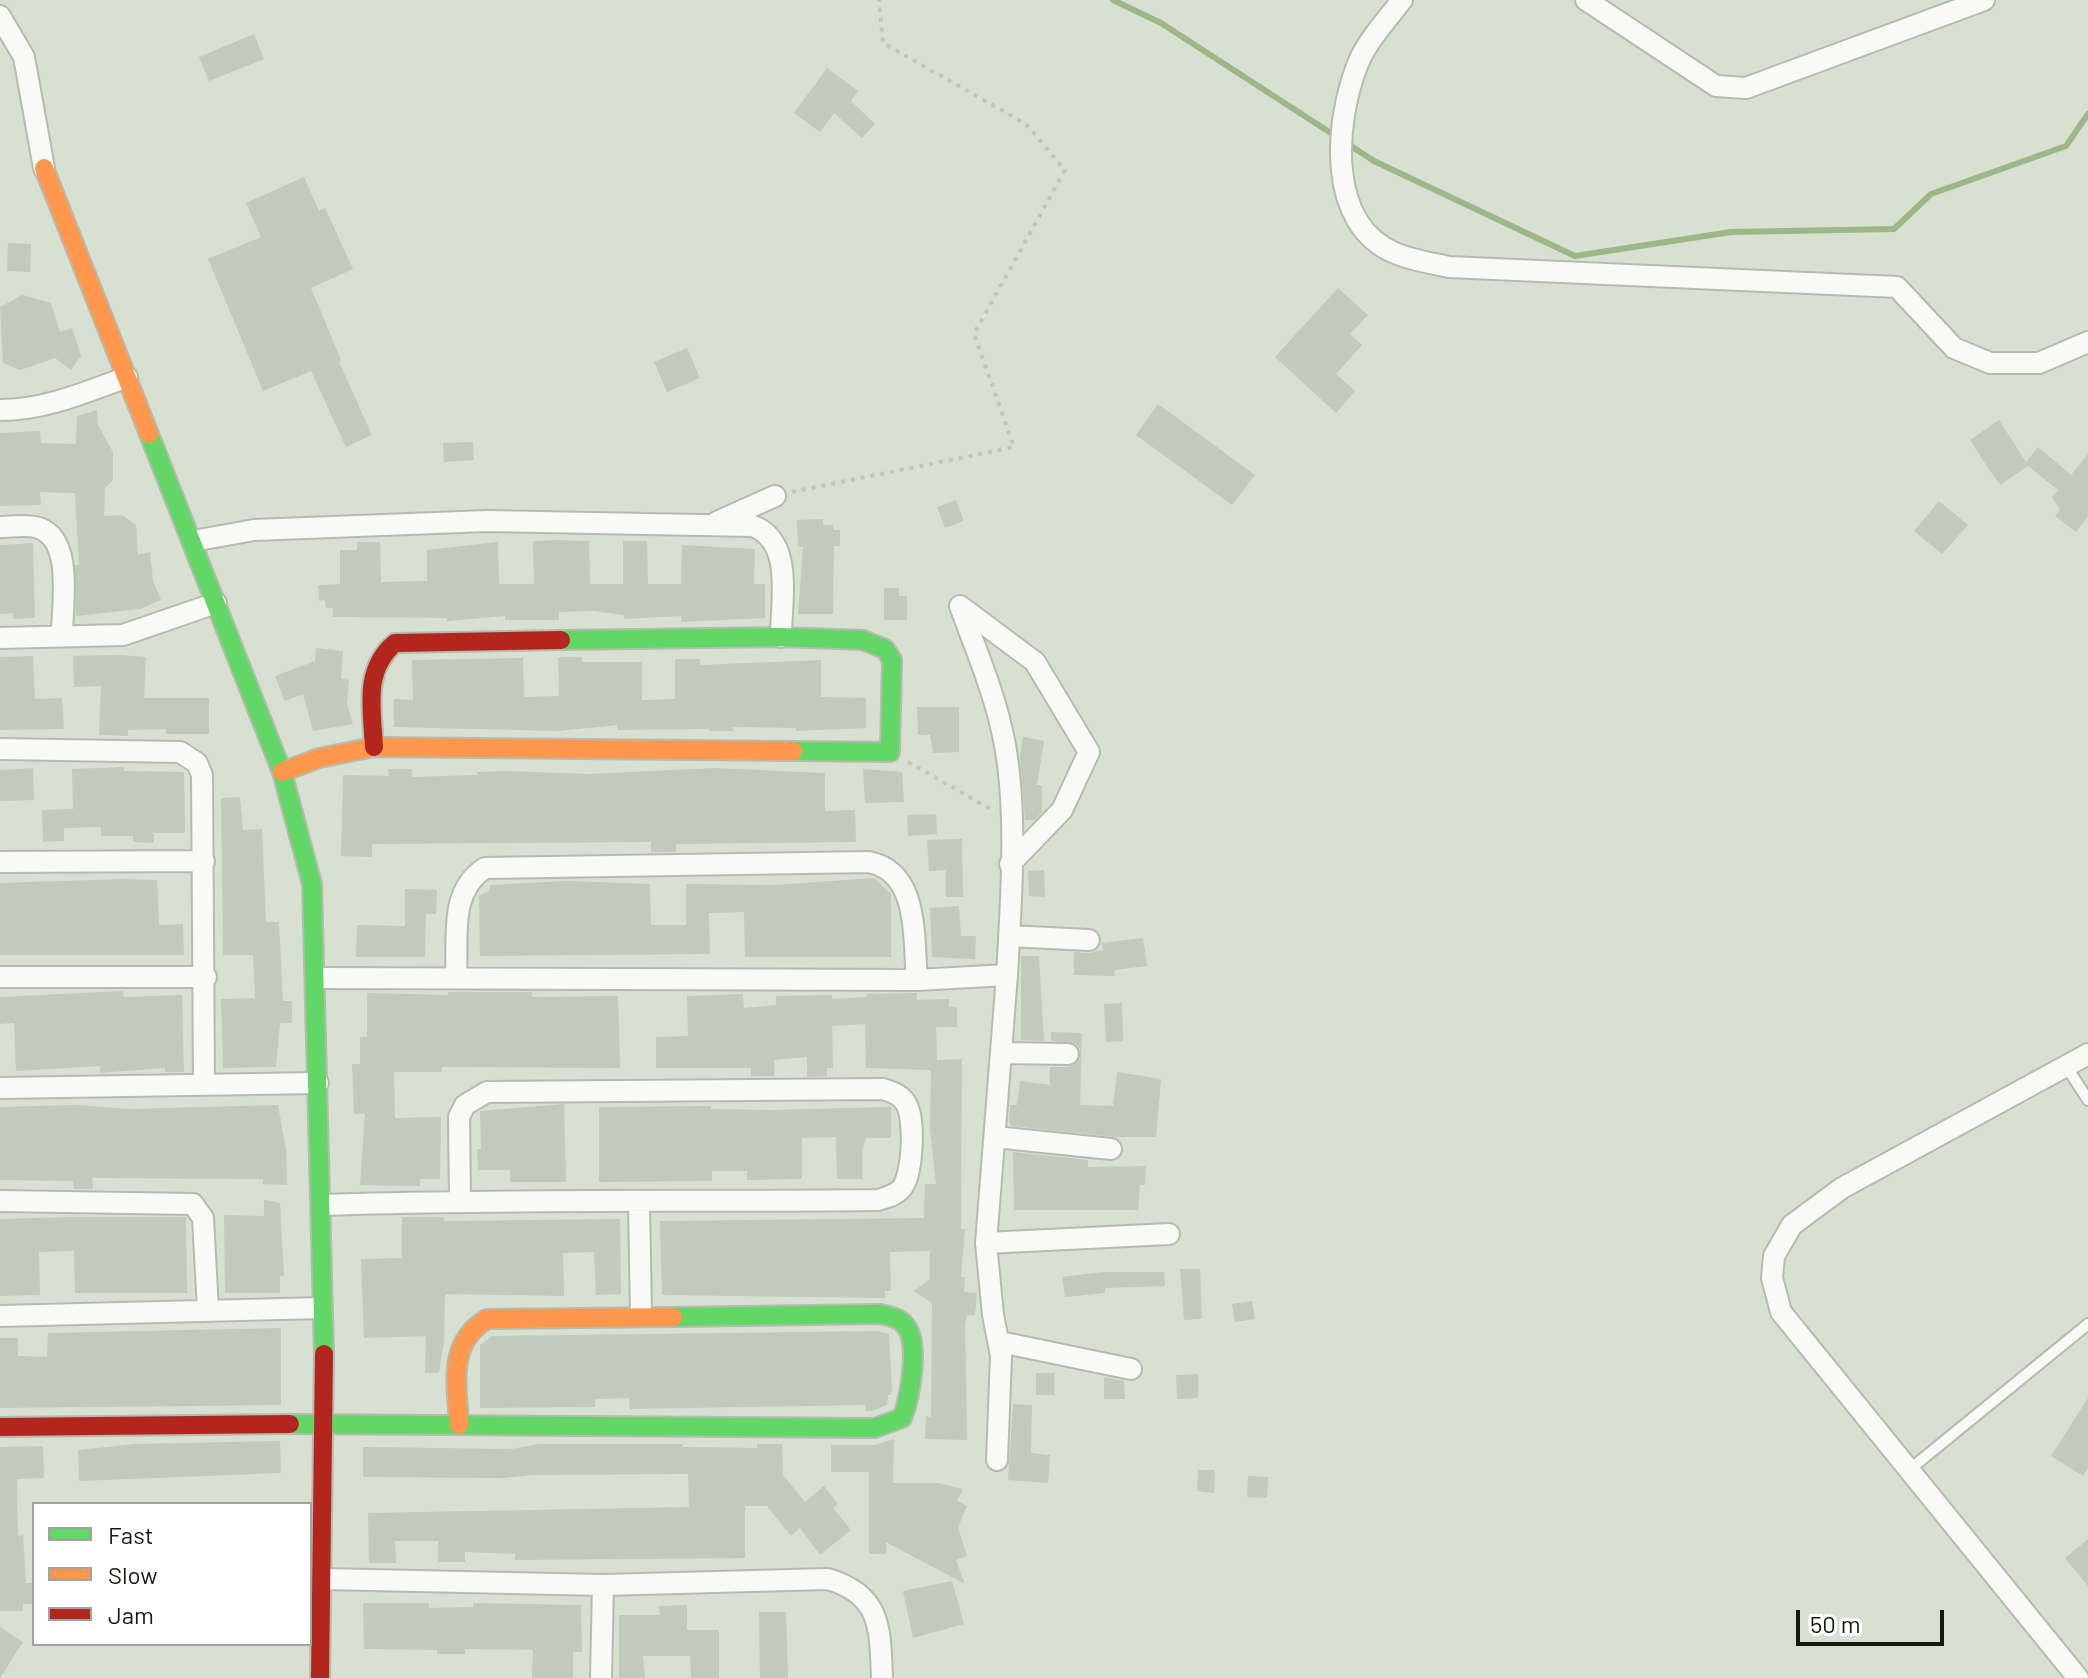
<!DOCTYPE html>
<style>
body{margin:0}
#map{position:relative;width:2088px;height:1678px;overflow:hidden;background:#d8e0d1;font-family:Barlow,sans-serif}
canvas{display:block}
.legend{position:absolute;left:32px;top:1502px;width:280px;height:144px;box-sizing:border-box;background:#fff;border:2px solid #a1a3a0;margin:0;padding:10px 14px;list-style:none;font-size:24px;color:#151a11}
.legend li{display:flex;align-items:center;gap:16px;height:40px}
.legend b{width:40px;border:2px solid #a1a3a0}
.scale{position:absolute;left:1796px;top:1610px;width:148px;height:36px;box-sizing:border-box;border:4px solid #151a11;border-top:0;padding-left:10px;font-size:24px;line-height:28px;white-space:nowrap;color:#151a11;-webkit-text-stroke:6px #fff;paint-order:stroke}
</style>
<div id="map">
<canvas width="2088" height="1678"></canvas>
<ul class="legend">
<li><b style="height:10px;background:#63d668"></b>Fast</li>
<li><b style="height:10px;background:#ff974d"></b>Slow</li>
<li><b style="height:10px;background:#b3261e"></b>Jam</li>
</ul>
<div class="scale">50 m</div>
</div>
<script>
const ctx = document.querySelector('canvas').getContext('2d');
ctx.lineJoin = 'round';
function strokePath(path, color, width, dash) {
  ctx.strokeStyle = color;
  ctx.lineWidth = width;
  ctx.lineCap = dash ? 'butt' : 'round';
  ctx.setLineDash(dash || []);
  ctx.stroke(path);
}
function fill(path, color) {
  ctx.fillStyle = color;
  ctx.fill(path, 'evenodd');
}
const stream = new Path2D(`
 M1113 0 1161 23 1374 161 1575 256 1731 232 1894 229 1931 194 2066 146 2088 114`);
const building = new Path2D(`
 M254 34 264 59 209 81 199 57Z
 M827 68 858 91 851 101 875 124 862 138 834 113 820 132 794 113Z
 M304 177 319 211 325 208 353 269 311 288 341 360 339 362 372 435 346 447 311 371 263 391 208 259 261 237 246 203Z
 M8 243 31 244 30 272 7 271Z
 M1338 288 1368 315 1350 334 1362 345 1336 374 1355 391 1336 413 1275 357Z
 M23 295 51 303 60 332 72 328 81 356 71 370 55 358 20 370 3 363 0 307Z
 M687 348 700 378 667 392 654 362Z
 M1158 404 1255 475 1232 505 1136 435Z
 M97 410 98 425 113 452V480L105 488 104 516 122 515 136 525 138 555 150 552 153 581 161 600 140 609 76 616 75 565H79L75 493 40 492 41 505 0 506V433L40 431 41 443 76 444 77 416Z
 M1999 420 2026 462 2038 447 2071 475 2088 454V516L2076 532 2055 516 2060 510 2052 497 2058 490 2028 466 2000 485 1988 468 1970 440Z
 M473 442 474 460 444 462 443 443Z
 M956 500 964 521 945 528 937 507Z
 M1939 501 1968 525 1942 554 1914 531Z
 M823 519V525H833V530H840V546H834L833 614H798L803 547H798L797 520Z
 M557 540 589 541 590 584H623V541H647L648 584H681L682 545 755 549 754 584H765V618L681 622V616L624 619V615L594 611 559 612V620H505V616L447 621V618L333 617V608H326L325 600 319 601 318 585 340 584V550H357V542H380L381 582 427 581V550L498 542 499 584H534L533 541Z
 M33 543 35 618 13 619V613L0 614V545Z
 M884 588H899V596H907V620H884Z
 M316 648 343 651 341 679 349 680 347 704 353 724 313 731 303 694 285 701 275 676 315 661Z
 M119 655 146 657 144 698H209V734H166V729L128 730V736L99 735 101 686 74 687 73 656Z
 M33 656 35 699 62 698 64 729 0 730V657Z
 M558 657H582V662H642V700L675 699V659H700V665L821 660V697L866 698V728L796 731V728L733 727V731H709V729L617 730V725L558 731 394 727V699L413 700 412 660 523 658 524 697 559 696Z
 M917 707H959V752L933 753 930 735H918Z
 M1023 737 1044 741 1037 785H1042V812L1035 820H1025L1020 755Z
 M124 767V771L184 772 185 833H154V843L133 842V836H101V827L64 828V841L43 842 42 810 73 809 72 769Z
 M33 768 34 800 0 801V770Z
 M714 768 825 773V811L855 810 856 842 676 844V852H651V842L372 844V857L341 856 343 775 389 776 388 769H412V777L477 775V772L506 771 589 774Z
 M863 769 902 772 904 802 865 803Z
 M240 797 243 830 262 829 266 922H279L283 1001H292V1023H280L276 1067 223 1068 221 999 255 998 253 955H223L221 798Z
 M936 814 937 834 908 836 907 815Z
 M962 839 963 897H946V870L929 871 927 840Z
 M1044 870 1045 897 1029 896 1028 871Z
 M874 878 891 894V957H745L744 912 709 913 710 954 480 956 479 895 490 891V885L567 881 650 884 651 925H686V884L775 885Z
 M124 879 157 880 159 925 183 924 184 955H0V883Z
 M405 889 437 890 436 914H426L425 957H356L357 925 405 926Z
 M959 906 961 936H976L975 959 932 957 930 908Z
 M1143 938 1147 966 1114 970 1115 976 1074 975V952L1089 953 1103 950 1102 943Z
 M1021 956H1039L1044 1041 1021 1040Z
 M123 991 124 997 182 995 184 1072H165V1068L100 1073V1066L16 1071 14 1023 0 1024V997Z
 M448 992H532V997L618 996 620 1068 442 1067V1072H394L395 1118 441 1117 440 1179H420V1186L360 1185 365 1114H354L352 1064H360V1037H367V993L448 995Z
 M917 993V1000L949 999V1006L957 1008V1027H936L937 1060 962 1059 961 1229H965L961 1277H965L964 1292 977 1293 975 1315H967L965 1324 967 1440 925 1439 926 1416 931 1417 932 1303 914 1291 930 1279V1251L890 1252 891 1291H885V1298L662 1295 660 1221 924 1218 925 1184H936L930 1128 931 1070 866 1068 865 1024 832 1026 833 1068H827V1076L807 1077V1057L774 1060V1076H751V1068H656V1037L688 1036 687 996 743 994 744 1008 776 1005V996L832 995V999L867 997V994Z
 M1122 1003 1123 1041 1106 1042 1104 1004Z
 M1051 1032 1082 1033 1080 1105 1113 1106 1117 1072 1161 1079 1156 1137H1116L1012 1126 1009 1122 1010 1105H1017L1020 1081 1050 1085V1067H1069L1079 1060 1080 1048 1075 1043 1051 1041Z
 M564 1104 566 1182H510V1170H478L477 1149H481L480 1111Z
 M76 1105 131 1109 278 1105 286 1150 287 1185 263 1184V1179L92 1178 93 1189H74L73 1181 0 1180V1107Z
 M711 1106V1109L770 1110 891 1107V1138H866L862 1151V1179H837L836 1137 802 1138V1179L747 1180V1171H712V1181L599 1182V1107Z
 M1013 1152 1088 1160V1167L1146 1166 1145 1185H1140L1138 1210H1014Z
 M264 1200 280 1203 284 1276H280V1293H225L224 1215 264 1216Z
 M74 1217H186L187 1293H75L74 1251 39 1252 40 1295 0 1296V1219Z
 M402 1217H444V1221L620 1219 621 1294 596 1295 594 1252 563 1253 564 1296 445 1294 444 1341 439 1373H425L426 1336 364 1338 361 1259 402 1258Z
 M1180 1269H1200L1202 1319 1184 1320Z
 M1103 1272H1164L1165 1286 1105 1288V1293L1065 1297 1062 1277Z
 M1252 1301 1255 1319 1235 1322 1232 1304Z
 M281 1328V1405L0 1408V1338H18V1356L47 1357 48 1333Z
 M878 1331 889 1334 892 1389 891 1395H888L887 1405 872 1411H866L865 1405 630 1409 629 1398 595 1399V1407L480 1408V1345L492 1336Z
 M1036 1373H1054V1395H1036Z
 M1198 1374V1398L1177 1399 1176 1375Z
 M1104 1377 1124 1381 1125 1399H1104Z
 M2088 1398V1468L2083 1476 2051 1456Z
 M1013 1404 1032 1405 1031 1453 1050 1455 1048 1483 1008 1480Z
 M894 1439 893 1483H938L963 1489 957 1501 967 1506 958 1527 967 1556 956 1560 965 1584 886 1542V1554H869V1472H831V1445H875Z
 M280 1441 281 1473 79 1481 78 1450 135 1444Z
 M539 1444H683V1447L757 1448V1444H782L783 1475 805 1502 824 1486 838 1504 833 1508 851 1530 820 1555 800 1528 791 1536 767 1506H745V1558L515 1560V1554L465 1552V1562H438V1541H395L396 1563H369L368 1513 689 1507 688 1474 533 1475 503 1478 363 1477V1447L511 1449Z
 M43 1446 44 1478 17 1479 18 1536 23 1535 26 1583H34V1604H23V1611H0V1447Z
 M1198 1470H1215L1214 1493 1197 1491Z
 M1248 1476 1268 1477 1267 1498 1247 1497Z
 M2088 1539V1586L2065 1558Z
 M952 1581 964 1624 913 1638 903 1591Z
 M363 1603H429V1608L473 1607V1603L581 1605 582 1652H573V1678H532L533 1650 465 1649V1654H437V1650L364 1649Z
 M687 1605V1630H719V1678H691L690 1656H643L645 1678H619V1615H660L659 1606Z
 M759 1612H786L788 1678H760Z
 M0 1627 23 1642 0 1678Z`);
const path = new Path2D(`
 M792 492 1014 447 974 334 1065 170 1026 124 883 43 879 0
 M908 762 994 811`);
const lane = new Path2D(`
 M2066 1066 2088 1100
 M1909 1470 2088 1324`);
const street = new Path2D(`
 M1402 0C1386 21 1366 42 1357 66 1335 123 1326 224 1395 253 1411 260 1431 263 1449 267L1897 287 1954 348 1990 363H2039L2088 342
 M1586 0 1716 86 1746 88 1984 0
 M0 16 24 57 44 168
 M0 410C45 410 86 392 127 377
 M717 522 775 496
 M0 527C11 527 28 524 39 528 74 540 62 606 62 635
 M193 541 254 530 487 521 753 526C794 541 781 601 781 637
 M0 638 123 635 216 603
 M0 749 180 752 197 763 202 775 204 1085
 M0 862 204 861
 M1009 936 1089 940
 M456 976C458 937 449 891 485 868L869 862C920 872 913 939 917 980
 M0 977H206
 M317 978 917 980 1007 975
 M1001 1053 1068 1054
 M0 1088 318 1083
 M995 1137 1111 1149
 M0 1201 193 1204 203 1218 208 1310
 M639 1203 641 1315
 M323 1205C508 1199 693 1202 878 1200 887 1197 894 1196 901 1189 913 1176 916 1117 905 1102 899 1094 892 1092 883 1089L487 1092 465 1105 459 1117 460 1200
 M986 1243 1169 1234
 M0 1316 322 1308
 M1000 1342 1131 1369
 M997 1460 1001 1356 993 1315 986 1243 1007 975C1011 904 1018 809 1004 740 995 694 976 650 960 606L1035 662 1089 752 1062 810 1010 864
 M323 1579 603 1585 828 1579C882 1595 880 1629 882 1678
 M601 1678 603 1585
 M2078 1678 1781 1312 1772 1278 1774 1256 1792 1225 1842 1188 2088 1054`);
const fast = new Path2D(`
 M149 434 282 772 312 884 324 1354
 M561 640 781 637 863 640 885 649 892 660 890 752 793 751
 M290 1424 875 1428 902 1418C910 1398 921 1340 904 1324 898 1317 888 1316 880 1314L673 1317`);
const slow = new Path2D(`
 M44 168 149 434
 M282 772 319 758 374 747 793 751
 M459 1425C457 1384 447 1343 487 1319L673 1317`);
const jam = new Path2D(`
 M374 747C372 709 363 670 395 643L561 640
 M0 1427 290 1424
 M320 1678 324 1354`);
strokePath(stream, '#9db788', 6);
fill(building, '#c2c9bd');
strokePath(lane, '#b5bbaf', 14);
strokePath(street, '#b5bbaf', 24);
strokePath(fast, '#b5bbaf', 22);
strokePath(slow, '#b5bbaf', 22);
strokePath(jam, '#b5bbaf', 22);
strokePath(path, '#c2c4c0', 4, [4, 6]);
strokePath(lane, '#f9faf8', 10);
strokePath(street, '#f9faf8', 20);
strokePath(fast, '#63d668', 18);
strokePath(slow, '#ff974d', 18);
strokePath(jam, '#b3261e', 18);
</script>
